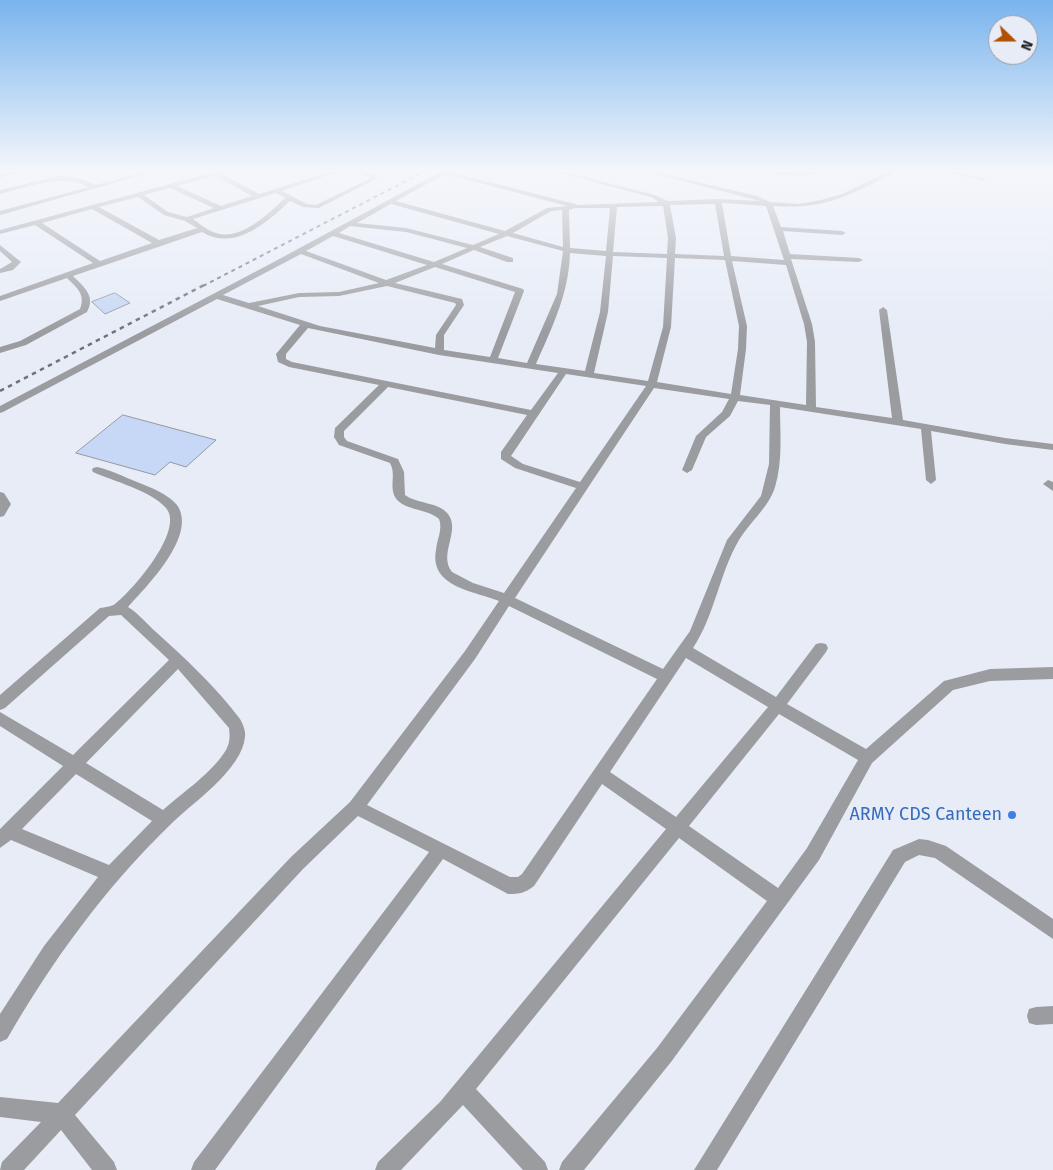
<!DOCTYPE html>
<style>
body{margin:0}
#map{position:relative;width:1053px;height:1170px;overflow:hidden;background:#e7ecf7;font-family:"Fira Sans",sans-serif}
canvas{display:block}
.north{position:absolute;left:988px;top:15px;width:50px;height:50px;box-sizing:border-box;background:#e7ecf7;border:1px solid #979aa2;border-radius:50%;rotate:112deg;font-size:14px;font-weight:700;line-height:20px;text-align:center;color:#1e2023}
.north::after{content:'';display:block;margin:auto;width:18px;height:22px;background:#b05101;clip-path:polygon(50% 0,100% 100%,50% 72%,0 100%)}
</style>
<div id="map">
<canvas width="1053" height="1170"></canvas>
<div class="north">N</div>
</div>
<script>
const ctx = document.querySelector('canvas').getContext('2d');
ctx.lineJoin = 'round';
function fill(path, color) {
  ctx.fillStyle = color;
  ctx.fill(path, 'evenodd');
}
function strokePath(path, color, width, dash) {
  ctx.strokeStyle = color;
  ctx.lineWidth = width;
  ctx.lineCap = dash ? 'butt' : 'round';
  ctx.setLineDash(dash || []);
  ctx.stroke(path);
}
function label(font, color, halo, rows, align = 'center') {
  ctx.font = font + ' "Fira Sans",sans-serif';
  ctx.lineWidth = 4.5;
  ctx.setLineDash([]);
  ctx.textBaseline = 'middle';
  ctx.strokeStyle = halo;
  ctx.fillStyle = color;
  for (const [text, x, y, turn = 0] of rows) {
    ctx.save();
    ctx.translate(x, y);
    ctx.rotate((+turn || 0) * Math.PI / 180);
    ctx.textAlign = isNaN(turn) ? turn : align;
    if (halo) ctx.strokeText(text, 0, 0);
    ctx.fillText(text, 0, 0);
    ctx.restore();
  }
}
const building = new Path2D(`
 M115 293 130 303 105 314 92 302Z
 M123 415 216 440 186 467 170 462 155 475 76 453Z`);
const minor = new Path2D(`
 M17 170H26L0 178V174Z
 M151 170H160L0 215V211L89 187C61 173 29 187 0 194V190L64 175 85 180 96 185Z
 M213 170 217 172 233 170 222 174 259 194 336 170H344L282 191 307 204 316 205 371 178 354 170C363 170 372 171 378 178L319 208 303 207 290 201C267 222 235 252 202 232L73 276C84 287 96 296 87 312L26 345 0 353V347L20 341 80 309C86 294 76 287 67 278L0 301V296L93 263 35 225 0 234V230L211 173ZM215 176 252 196 221 206 177 186ZM170 188 214 208 187 217 168 212 144 195ZM276 193 285 198C268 214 239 243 213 232 206 229 200 224 193 219ZM138 197 164 215 185 221 197 228 159 240 99 207ZM92 209 152 243 100 261 42 223Z
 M444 170H451L450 172 579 205 659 202 651 197 548 170H557L655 195 668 201 718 199 760 201 639 170H648L757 196 770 202 798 204 821 200 842 194 891 170H898C893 175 882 179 874 183 838 201 815 209 773 206L781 227 842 231 846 233 842 235 783 231 790 254 859 258 863 260 859 262 791 259 812 324 815 342 816 407 892 418 879 310 883 307 887 310 903 420 1005 438 1053 444V450L1005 444 931 431 936 480 931 484 926 480 921 429 780 407C780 433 783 461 775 487 769 507 750 522 739 540 719 574 715 615 693 648L776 697 816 644 821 643 826 644 828 648 826 652 787 704 866 749 944 681 990 669 1053 667V679L990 681 953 690 872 763 819 860 671 1062 584 1170H559L562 1162 657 1048 767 901 679 838 476 1089 545 1162 548 1170H523L463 1105 401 1170H375L378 1162 440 1102 666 829 602 784 534 886C525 893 520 894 508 894L443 859 215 1170H191L194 1162 429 852 358 816 303 869 75 1115 114 1162 117 1170H92L61 1130 24 1170H0L2 1162 41 1122 0 1117V1097L58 1103 291 857 350 802 465 651 499 601C474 591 429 587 436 550 437 539 443 529 439 519 427 508 401 511 394 495 390 484 396 474 390 463L339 445 334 437 335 428 379 385 289 367 278 362 276 354 300 325 217 299 3 412 0 413V406L270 264ZM445 174 567 206 547 208 505 231 396 201ZM722 203 766 206 784 260 731 256ZM391 204 499 234 473 245 406 228 357 223ZM715 204 724 256 675 254 676 238 670 205ZM663 206 668 238 667 254 613 252 617 207ZM575 208H610L606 251 570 248 569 210ZM562 210 563 247 513 233 551 211ZM350 226 406 232 467 248 434 262 339 233ZM333 236 427 265 386 280 306 251ZM507 236 563 251 557 294 527 363 498 358 524 291 523 289 442 264 474 250 507 262H513V258L480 247ZM570 253 606 256 600 312 585 371 536 364C552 328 569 293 570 253ZM301 254 379 283 339 292 299 293 249 303 223 295ZM613 256 667 258 663 327 648 381 594 373 608 312ZM675 258 725 260 739 326 738 349 731 394 657 382 671 327ZM732 261 786 265 804 324 807 342 806 405 740 395 746 349 747 326ZM435 267 515 292 490 357 444 350V335L464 305 462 299 395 283ZM387 286 455 303 456 305 436 335 435 348 320 326 258 306 299 297 339 296ZM308 328 439 355 558 373 531 410 292 362 286 359V354ZM566 374 646 386 580 482 523 464 511 456ZM388 387 527 415 501 452V459L515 468 576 488 504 593 473 583 452 572C438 554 461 531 448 514 439 502 417 504 405 495L404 472 398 459 347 441 344 437V431ZM654 388 729 399 722 412 696 436 682 470 687 473 692 470 706 437 730 416 738 401 770 405 769 464 761 496 727 540 690 631 663 669 515 598ZM509 606 657 679 522 874 518 877H510L367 805 475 659ZM686 658 768 707 676 817 610 772ZM779 714 858 760 807 848 778 888 689 826Z
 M819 170H829L807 176 778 175 775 173 778 171 807 172Z
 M938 170H948L986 179 983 181Z
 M0 245 21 262 13 270 0 273V269L12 262 0 251Z
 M97 467C111 470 124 477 137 482 150 487 168 494 177 505 198 535 147 586 128 607 138 613 147 624 156 632 185 658 217 688 240 719 243 724 246 732 245 737 242 770 192 803 170 825 105 888 52 961 7 1039L0 1042V1014L44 946 98 877 11 840 0 848V829L63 766 0 726V712L73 755 169 660 121 615 109 616 5 708 0 710V695L100 608C105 607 111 607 115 604 133 590 185 530 166 508 152 491 113 481 93 472L92 470 93 468ZM178 669 229 728C230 736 230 743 226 750 213 772 182 793 163 810L86 763ZM76 774 152 821 109 865 22 829Z
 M1048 480 1053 482V491L1043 484Z
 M0 492 4 493 11 504 4 516 0 517Z
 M919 839 928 840 946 846 1053 919V939L935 858 919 855 905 862 717 1170H694L893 850Z
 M1053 1006V1024L1036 1025 1029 1023 1027 1016 1029 1009 1036 1007Z`);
const railFar1 = new Path2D(`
 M203 286 427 170`);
const rail = new Path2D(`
 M0 391 206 284`);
const markers = [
 [1012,815,5,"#3f7fe0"]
];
const nearShopnames = [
 ["ARMY CDS Canteen",1002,815]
];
fill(building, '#c7d7f6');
strokePath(building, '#9499a2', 1);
fill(minor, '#9a9ca0');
strokePath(railFar1, '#6f7278', 2, [4, 4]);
strokePath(rail, '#6f7278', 2.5, [4.5, 4.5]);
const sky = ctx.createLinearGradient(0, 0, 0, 333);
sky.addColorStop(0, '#79b4ee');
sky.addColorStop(0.51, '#f4f6fb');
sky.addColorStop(1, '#f4f6fb00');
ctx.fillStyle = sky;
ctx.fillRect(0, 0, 1053, 333);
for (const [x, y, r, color] of markers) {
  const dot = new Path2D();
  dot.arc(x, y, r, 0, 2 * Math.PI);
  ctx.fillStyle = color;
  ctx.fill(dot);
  strokePath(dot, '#e7ecf7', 2);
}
label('18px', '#366cbe', '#e7ecf7', nearShopnames, 'right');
</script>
